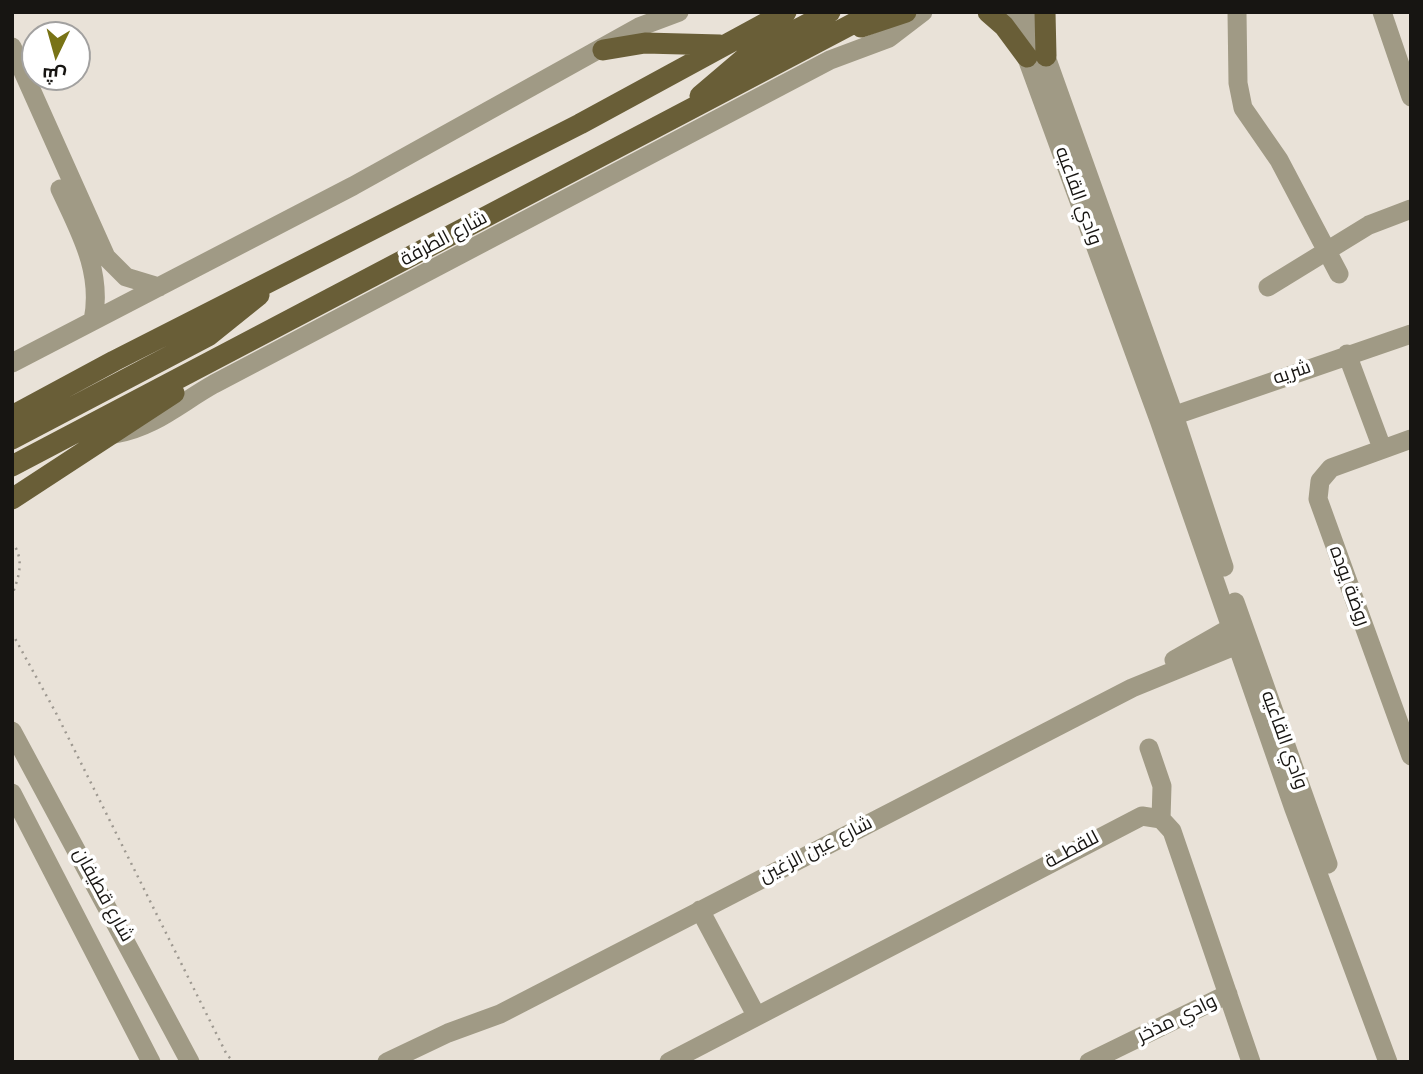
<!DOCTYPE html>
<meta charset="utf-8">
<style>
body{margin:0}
#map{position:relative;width:1423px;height:1074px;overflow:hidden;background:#e9e2d8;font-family:Helvetica,Cairo,sans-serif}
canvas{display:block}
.frame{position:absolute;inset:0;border:14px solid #171512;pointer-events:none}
.north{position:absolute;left:21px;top:21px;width:70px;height:70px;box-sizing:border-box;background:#fff;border:2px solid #a2a1a0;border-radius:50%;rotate:185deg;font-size:19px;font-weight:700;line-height:28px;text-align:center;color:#171512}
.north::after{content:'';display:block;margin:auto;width:24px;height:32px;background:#787316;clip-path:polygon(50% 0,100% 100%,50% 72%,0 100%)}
</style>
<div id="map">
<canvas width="1423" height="1074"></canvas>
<div class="frame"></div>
<div class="north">ش</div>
</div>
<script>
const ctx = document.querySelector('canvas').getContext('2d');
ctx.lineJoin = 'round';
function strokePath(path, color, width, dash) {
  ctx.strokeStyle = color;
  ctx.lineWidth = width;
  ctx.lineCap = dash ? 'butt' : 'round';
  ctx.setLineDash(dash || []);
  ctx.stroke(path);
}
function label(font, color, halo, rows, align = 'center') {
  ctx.font = font + ' Helvetica,Cairo,sans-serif';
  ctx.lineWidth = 7;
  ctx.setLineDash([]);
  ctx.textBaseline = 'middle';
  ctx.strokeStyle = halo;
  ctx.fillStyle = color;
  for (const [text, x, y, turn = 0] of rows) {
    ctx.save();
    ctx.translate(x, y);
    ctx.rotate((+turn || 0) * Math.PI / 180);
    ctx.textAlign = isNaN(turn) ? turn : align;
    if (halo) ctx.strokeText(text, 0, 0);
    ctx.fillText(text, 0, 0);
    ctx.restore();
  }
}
const path = new Path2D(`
 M12 542C25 559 19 577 12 595
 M12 633 56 713 227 1055 234 1062`);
const minor = new Path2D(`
 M1010 12 1159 420 1294 809 1388 1062
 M1030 12 1174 415 1224 567
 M1237 12 1238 83 1243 108 1279 160 1339 274
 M1382 12 1411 97
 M12 47 106 257 126 277 159 287
 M60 189C80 232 103 272 93 321
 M1268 287 1369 225 1411 209
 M1347 354 1382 448
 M12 363 353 186 639 27 679 12
 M1164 419 1411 334
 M115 434C155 427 180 403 214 384L830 60 889 38 923 12
 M1411 439 1331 468 1320 481 1318 499 1411 756
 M1235 602 1328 864
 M1174 660 1239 623
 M12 731 190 1062
 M1149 748 1162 786 1161 819
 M12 793 151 1062
 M700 910 756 1015
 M387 1062 448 1033 500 1014 1132 688 1247 641
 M669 1062 1142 816 1161 819 1172 831 1251 1062
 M1089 1062 1228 994`);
const major = new Path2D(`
 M988 12 1004 26 1027 57
 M1045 12 1046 56
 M861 27 906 12
 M603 50 645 43 720 45
 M700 96 747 56 830 12
 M12 416 114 361 580 124 786 12
 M12 439 208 336 259 295
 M12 466 875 12
 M12 499 174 393`);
const streetNames = [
 ["وادي القاعيه",1078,196,70],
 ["شارع الطرفة",444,239,-28],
 ["شريه",1292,373,-19],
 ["روضة يوده",1349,586,70],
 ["وادي القاعيه",1284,740,70],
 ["شارع عين الزغين",816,850,-27],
 ["للقطــة",1072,850,-28],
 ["شارع قطيفان",103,895,61],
 ["وادي مذخر",1177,1019,-26]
];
strokePath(path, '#9e9991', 2.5, [2, 5]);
strokePath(minor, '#a09a85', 19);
strokePath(major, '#695e37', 21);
label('19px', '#171512', '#fff', streetNames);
</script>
